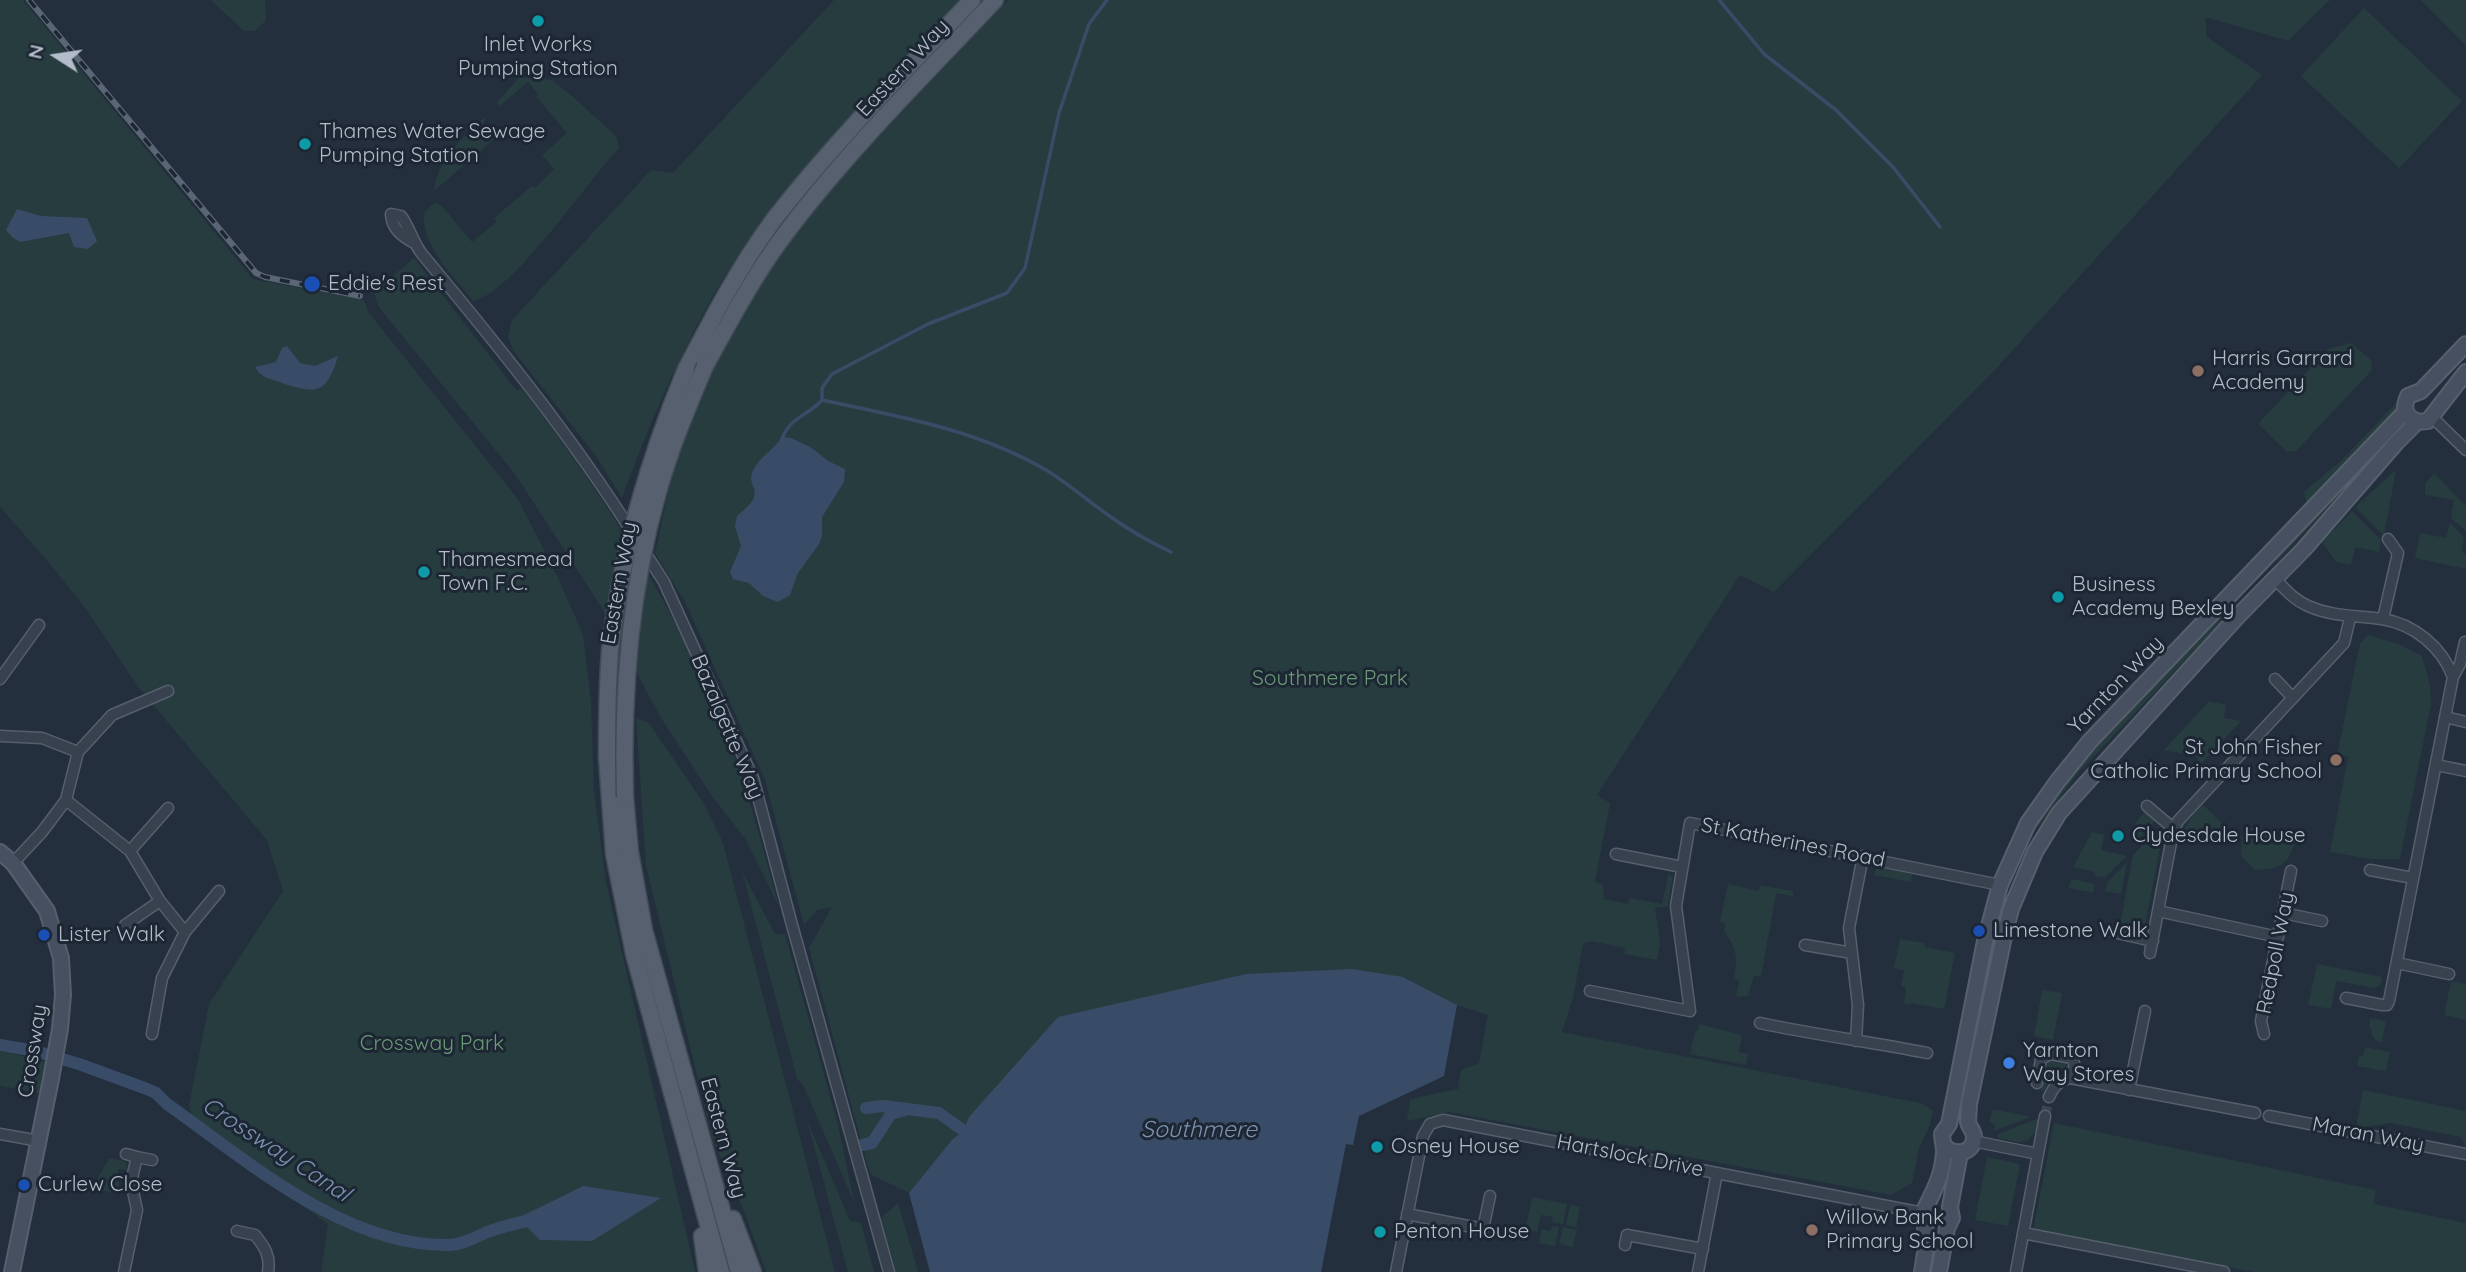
<!DOCTYPE html>
<style>
body{margin:0}
#map{position:relative;width:2466px;height:1272px;overflow:hidden;background:#242f3e;font-family:Quicksand,sans-serif}
canvas{display:block}
.north{position:absolute;left:21px;top:21px;width:70px;height:70px;-webkit-text-stroke:5px #1d2633;paint-order:stroke;rotate:282deg;font-size:19px;font-weight:700;line-height:28px;text-align:center;color:#b4bcc9}
.north::after{content:'';display:block;margin:auto;width:24px;height:32px;background:#b4bcc9;clip-path:polygon(50% 0,100% 100%,50% 72%,0 100%)}
</style>
<div id="map">
<canvas width="2466" height="1272"></canvas>
<div class="north">N</div>
</div>
<script>
const ctx = document.querySelector('canvas').getContext('2d');
ctx.lineJoin = 'round';
function fill(path, color) {
  ctx.fillStyle = color;
  ctx.fill(path, 'evenodd');
}
function strokePath(path, color, width, dash) {
  ctx.strokeStyle = color;
  ctx.lineWidth = width;
  ctx.lineCap = dash ? 'butt' : 'round';
  ctx.setLineDash(dash || []);
  ctx.stroke(path);
}
function label(font, color, halo, rows, align = 'center') {
  ctx.font = font + ' Quicksand,sans-serif';
  ctx.lineWidth = 6;
  ctx.setLineDash([]);
  ctx.textBaseline = 'middle';
  ctx.strokeStyle = halo;
  ctx.fillStyle = color;
  for (const [text, x, y, turn = 0] of rows) {
    ctx.save();
    ctx.translate(x, y);
    ctx.rotate((+turn || 0) * Math.PI / 180);
    ctx.textAlign = isNaN(turn) ? turn : align;
    if (halo) ctx.strokeText(text, 0, 0);
    ctx.fillText(text, 0, 0);
    ctx.restore();
  }
}
const green = new Path2D(`
 M0 0H23L253 279 364 300 369 313 518 499 557 576 583 634 591 702 594 792 606 882 695 1272H321L328 1224 195 1128 189 1105 209 1004 283 891 267 840 139 688 86 609 46 559 0 507Z
 M211 0H265L266 20 255 31H244Z
 M834 0H963C923 43 884 86 844 128 824 150 801 171 782 194 710 283 661 392 622 498L596 456 513 350 508 337 512 320 651 170 673 173Z
 M1008 0H2330L2288 41 2205 17 2207 37 2262 75 1993 372 1774 592 1740 575 1597 795 1610 803 1595 882 1603 885 1604 899 1628 904 1630 898 1662 904 1668 875 1673 876 1668 906 1655 908 1660 944 1657 960 1624 954 1625 948 1592 941 1583 944 1573 998 1562 1032 1920 1103 1933 1110 1929 1127 1919 1148 1912 1183 1891 1195 1449 1112 1407 1121 1410 1099 1458 1089 1461 1070 1479 1063 1488 1015 1457 1005 1403 977 1058 1017 909 1193 870 1174 809 948 832 907 817 910 804 925 765 780 685 602 655 553 673 470 725 331 793 236 850 167Z
 M2421 0H2466V46Z
 M2364 8 2462 101 2399 168 2301 76Z
 M536 76 553 81 572 96 616 136 619 148C589 179 511 295 473 301 456 279 417 241 425 211L435 203 442 206 472 242 497 222 494 218 532 186 535 188 554 169 542 155 567 133 536 96 538 94 528 82 500 106 497 102 519 78Z
 M487 115 482 127 476 132 486 143 493 138 494 139 434 191C438 157 464 137 487 115Z
 M414 258 517 391 521 388C600 490 666 591 716 710 743 773 761 840 779 907L746 840 712 796 661 718 600 605 515 474 378 306 374 292Z
 M2351 343 2372 361 2371 371 2296 451 2287 452 2258 424 2328 349Z
 M2399 400 2395 414 2307 503 2304 492 2342 460Z
 M2373 452 2376 457 2279 559 2276 561 2273 558Z
 M2396 470 2384 536 2355 507Z
 M2434 473 2466 506V531L2451 518 2454 500 2425 495V484Z
 M2352 511 2381 540 2379 552 2355 547 2351 565 2336 562 2322 542Z
 M2450 523 2464 537 2462 551 2466 555V569L2415 558 2420 533 2446 538Z
 M2215 616 2221 622 2078 773 2025 844 2038 815 2069 772Z
 M2368 635 2401 645 2422 656 2430 685 2431 704 2400 859H2369L2330 852 2348 757 2337 755 2360 644Z
 M2209 701 2226 705 2224 718 2241 721 2199 766 2197 757 2164 750Z
 M636 718 649 723 704 804 723 843 835 1272H766L744 1211 713 1141 646 866Z
 M2203 805 2232 833 2231 839 2184 830 2195 812Z
 M2145 812 2155 821 2140 837 2136 836 2137 829 2134 827 2135 823Z
 M2160 827 2162 838 2145 925 2133 928 2120 925 2133 855Z
 M2248 828C2267 828 2283 827 2294 844 2288 867 2275 869 2255 870L2241 856 2242 838Z
 M2092 832 2104 835 2101 850 2127 856 2105 877 2094 876 2095 872 2073 867Z
 M2127 862 2121 894 2105 891 2107 883Z
 M1882 868 1912 874 1911 882 1874 875 1876 869Z
 M742 871 775 934H785L838 1125 854 1202 803 1085 797 1079Z
 M2072 879 2094 884V893L2068 888Z
 M1728 884 1759 891 1760 885 1793 891V896L1776 893 1761 977 1754 976 1748 996 1736 997 1739 980 1734 979C1738 957 1737 950 1724 931L1725 923 1720 922Z
 M2003 897 2004 912 1983 1016 1975 1014 1992 929Z
 M1900 939 1924 943 1925 947 1955 953 1944 1009 1911 1003 1910 1005 1904 1004 1906 988 1901 986 1904 970 1894 968Z
 M2317 964 2382 977 2381 984 2375 988 2336 981 2331 1009 2308 1005Z
 M2451 981 2466 984V1020L2444 1015Z
 M2042 990 2062 993 2053 1040 2034 1036Z
 M2370 1018 2386 1021 2382 1042 2376 1041 2371 1034 2372 1029 2369 1028Z
 M1973 1022 1982 1024 1964 1116 1956 1114Z
 M1699 1024 1742 1035 1739 1052 1748 1054 1746 1065 1690 1054 1695 1031 1698 1030Z
 M2365 1047 2390 1052 2386 1071 2357 1066 2359 1055 2363 1056Z
 M0 1051 47 1062 40 1093 0 1086Z
 M2050 1061 2067 1065 2069 1068 2050 1078 2044 1091H2041L2047 1065Z
 M2363 1090 2466 1111V1148L2461 1137 2391 1123 2356 1128Z
 M1993 1109 2031 1117 1994 1131 1995 1124 1989 1122Z
 M2039 1118 2035 1132 2027 1141 2018 1142 1997 1138 1998 1134Z
 M807 1120 850 1221 861 1223 874 1272H848Z
 M2054 1123 2376 1190 2374 1204 2466 1223V1272H2255L2033 1231Z
 M1987 1157 2020 1164 2008 1226 1975 1220Z
 M109 1158 123 1161 127 1164V1170L118 1169 119 1194 96 1189 97 1180Z
 M1532 1197 1567 1204 1563 1224 1552 1222 1553 1217 1541 1215 1537 1232 1525 1230Z
 M898 1203 918 1272H896L881 1218Z
 M1570 1205 1580 1207 1576 1227 1566 1225Z
 M1552 1226 1559 1227 1555 1246 1539 1243 1542 1229 1550 1231Z
 M1563 1227 1577 1230 1573 1247 1559 1244Z`);
const water = new Path2D(`
 M17 209 41 216 87 218 97 241 88 249 74 247 69 233 20 242 12 237 6 230Z
 M287 346 300 363 315 366 338 356C327 393 318 395 282 383 270 379 261 378 255 367L276 362 282 348Z
 M782 437 791 438 812 448 828 461 845 469 844 482 822 517V536L819 544 798 573 790 595 778 602 763 596 749 583 733 579 730 572 741 546 735 526 737 516C773 488 741 489 755 467 762 455 775 449 782 437Z
 M1352 969 1403 977 1457 1005 1444 1076 1359 1116 1353 1145 1346 1144 1321 1272H930L909 1193 952 1140 963 1131 969 1117 1058 1017 1246 974Z
 M583 1186 661 1198 592 1241 540 1240 518 1218Z`);
const stream = new Path2D(`
 M1719 0 1764 54 1836 110 1893 167 1940 227
 M822 400C900 417 976 429 1046 470 1069 484 1089 502 1111 517 1130 531 1150 542 1171 552
 M781 442C788 417 807 417 822 400V388L832 374 928 324 1007 293 1025 268 1059 113 1089 24 1107 0`);
const canal = new Path2D(`
 M0 1045 35 1051 79 1064 147 1089 156 1093 167 1104C248 1161 345 1247 449 1245 463 1245 477 1236 490 1231 505 1226 521 1222 536 1219
 M866 1108 883 1106 939 1113 964 1131
 M862 1145 872 1143 891 1114 905 1110`);
const streetTunnel = new Path2D(`
 M2045 1116 2049 1097`);
const street = new Path2D(`
 M416 244C403 237 392 230 391 214L401 216C410 228 413 243 422 254 496 343 570 434 632 532
 M2432 417 2466 450
 M644 551 664 582 753 778 792 925 889 1272
 M2275 579C2285 589 2294 600 2308 606 2333 617 2356 615 2382 619 2414 624 2442 647 2453 677L2389 1001 2387 1005H2382L2346 998
 M2383 619 2398 553 2388 539
 M2453 677 2460 664 2465 642
 M0 679 39 625
 M2275 679 2293 698
 M2445 717 2466 722
 M0 736 42 738 78 752
 M2436 765 2466 771
 M66 800 130 851 160 901 185 932 162 978 152 1034
 M2147 806 2174 829
 M130 851 168 808
 M1616 854 1682 867
 M13 863 42 832 66 800 78 752 112 715 168 691
 M2370 870 2413 878
 M2158 911 2278 937
 M2283 913 2322 921
 M125 925 160 901
 M185 932 219 891
 M2113 932 2153 941
 M1805 945 1852 953
 M2150 953 2173 832 2178 821 2344 643 2350 618
 M2397 963 2449 974
 M1590 991 1690 1011 1676 906 1690 823 2000 885
 M1760 1023C1816 1035 1872 1042 1927 1053
 M2264 1034 2261 1021 2291 871
 M1856 1041 1858 1005 1849 928 1863 856
 M2037 1083 2041 1059 2050 1054 2072 1058 2075 1066 2070 1078
 M2129 1090 2145 1011
 M2049 1097C2054 1086 2059 1081 2070 1078L2255 1113
 M2269 1116 2466 1154
 M0 1134 39 1141
 M1973 1141 2038 1154
 M137 1157 152 1160
 M1407 1214 1483 1229 1490 1196
 M237 1231 255 1235C264 1246 271 1256 268 1272
 M2023 1233 2224 1272
 M1625 1245 1627 1235 1703 1249
 M124 1272 137 1210 131 1182 137 1157 126 1154
 M1396 1272 1423 1136 1430 1124 1443 1120 1923 1213
 M1698 1272 1717 1173
 M2016 1272 2045 1116`);
const secondary = new Path2D(`
 M2466 344 2421 391 2408 396C2400 413 2411 424 2428 421L2466 372
 M0 852 13 863 47 911 61 958 63 995 60 1029 51 1079 12 1272
 M1945 1147C1955 1156 1974 1154 1974 1137 1974 1131 1969 1127 1968 1122 1968 1116 1969 1110 1969 1104L2005 932 2011 909 2035 852 2059 813 2239 615 2304 549 2396 443 2417 422
 M1922 1272 1927 1241 1923 1213C1933 1192 1943 1176 1944 1151 1944 1145 1942 1140 1942 1134L1949 1124 1985 941 2000 885 2028 823 2057 782 2090 741 2405 412
 M1939 1272 1947 1228 1952 1218 1950 1207 1960 1153`);
const primary = new Path2D(`
 M705 366C730 321 754 275 785 234 848 150 924 76 995 0
 M686 369C713 317 740 265 775 218 835 141 905 71 972 0
 M607 757 614 854 634 954 721 1272
 M625 797 630 852 644 930 739 1272
 M733 1219 753 1272
 M702 1236 707 1272`);
const rail = new Path2D(`
 M29 0 256 273 265 277 360 296`);
const primaryBridge = new Path2D(`
 M607 757C607 718 607 679 611 640 623 546 650 456 686 369
 M625 797C622 696 629 594 657 496 669 451 687 409 705 366`);
const markers = [
 [538,21,7,"#0f9aa8"],
 [305,144,7,"#0f9aa8"],
 [312,284,9,"#1a4fb4"],
 [2198,371,7,"#8d6e63"],
 [424,572,7,"#0f9aa8"],
 [2058,597,7,"#0f9aa8"],
 [2336,760,7,"#8d6e63"],
 [2118,836,7,"#0f9aa8"],
 [1979,931,7,"#1a4fb4"],
 [44,935,7,"#1a4fb4"],
 [2009,1063,7,"#3f7fe0"],
 [1377,1147,7,"#0f9aa8"],
 [24,1185,7,"#1a4fb4"],
 [1812,1230,7,"#8d6e63"],
 [1380,1232,7,"#0f9aa8"]
];
const poiNames = [
 ["Inlet Works",538,45,"center"],
 ["Pumping Station",538,69,"center"],
 ["Thames Water Sewage",319,132],
 ["Pumping Station",319,156],
 ["Eddie's Rest",328,284],
 ["Harris Garrard",2212,359],
 ["Academy",2212,383],
 ["Thamesmead",438,560],
 ["Town F.C.",438,584],
 ["Business",2072,585],
 ["Academy Bexley",2072,609],
 ["St John Fisher",2322,748,"right"],
 ["Catholic Primary School",2322,772,"right"],
 ["Clydesdale House",2132,836],
 ["Limestone Walk",1993,931],
 ["Lister Walk",58,935],
 ["Yarnton",2023,1051],
 ["Way Stores",2023,1075],
 ["Osney House",1391,1147],
 ["Curlew Close",38,1185],
 ["Willow Bank",1826,1218],
 ["Primary School",1826,1242],
 ["Penton House",1394,1232]
];
const streetNames = [
 ["Eastern Way",903,68,-47],
 ["Eastern Way",619,583,-80],
 ["Yarnton Way",2116,685,-46],
 ["Bazalgette Way",727,727,67],
 ["St Katherines Road",1793,843,11],
 ["Redpoll Way",2276,953,-79],
 ["Crossway",33,1051,-81],
 ["Maran Way",2368,1135,11],
 ["Eastern Way",723,1138,75],
 ["Hartslock Drive",1630,1156,11]
];
const parkNames = [
 ["Southmere Park",1330,679],
 ["Crossway Park",432,1044]
];
const waterNames = [
 ["Southmere",1199,1130],
 ["Crossway Canal",276,1150,33]
];
fill(green, '#263c3f');
fill(water, '#394c67');
strokePath(stream, '#394c67', 3.5);
strokePath(canal, '#394c67', 12);
strokePath(streetTunnel, '#3a4453', 10, [10, 5]);
strokePath(street, '#565f6c', 13);
strokePath(secondary, '#565f6c', 18);
strokePath(primary, '#414a57', 19);
strokePath(street, '#38414e', 10);
strokePath(secondary, '#465061', 14);
strokePath(primary, '#56606e', 16);
strokePath(rail, '#5a6575', 6);
strokePath(rail, '#1d2633', 3.5, [10]);
strokePath(primaryBridge, '#414a57', 19, []);
strokePath(primaryBridge, '#56606e', 16);
for (const [x, y, r, color] of markers) {
  const dot = new Path2D();
  dot.arc(x, y, r, 0, 2 * Math.PI);
  ctx.fillStyle = color;
  ctx.fill(dot);
  strokePath(dot, '#1d2633', 2.5);
}
label('21px', '#b4bcc9', '#1d2633', poiNames, 'left');
label('21px', '#b4bcc9', '#1d2633', streetNames);
label('21px', '#6b9a76', '#1d2633', parkNames);
label('italic 23px', '#7c92b1', '#1d2633', waterNames);
</script>
